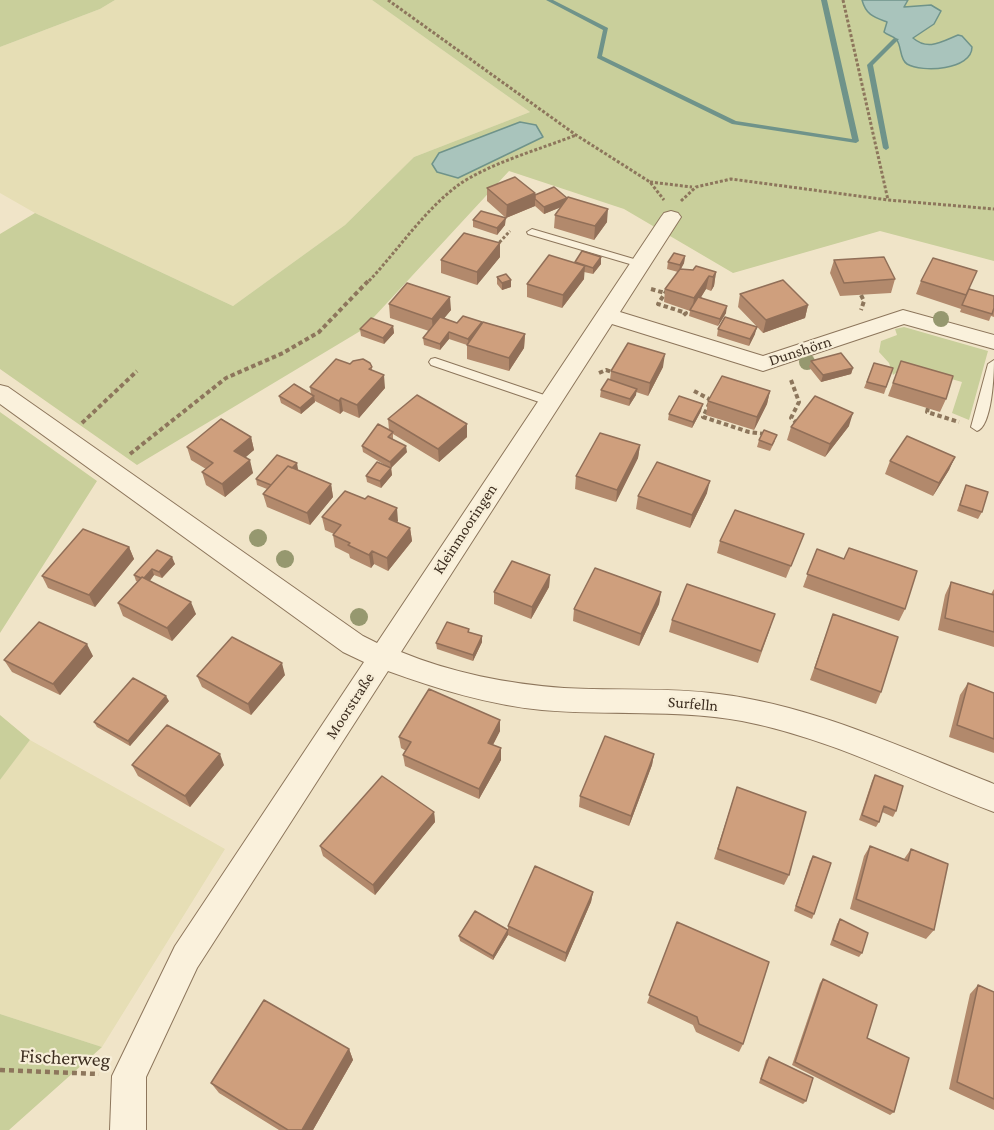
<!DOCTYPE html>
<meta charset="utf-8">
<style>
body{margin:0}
canvas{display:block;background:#f0e4c8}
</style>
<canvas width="994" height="1130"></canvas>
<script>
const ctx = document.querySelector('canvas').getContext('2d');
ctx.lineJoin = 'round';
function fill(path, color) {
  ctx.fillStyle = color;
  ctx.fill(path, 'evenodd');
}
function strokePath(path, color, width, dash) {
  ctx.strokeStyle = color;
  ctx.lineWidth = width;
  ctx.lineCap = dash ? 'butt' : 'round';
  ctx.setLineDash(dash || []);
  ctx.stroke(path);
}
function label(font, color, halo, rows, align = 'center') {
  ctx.font = font + ' "Crimson Pro",serif';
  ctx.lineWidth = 4.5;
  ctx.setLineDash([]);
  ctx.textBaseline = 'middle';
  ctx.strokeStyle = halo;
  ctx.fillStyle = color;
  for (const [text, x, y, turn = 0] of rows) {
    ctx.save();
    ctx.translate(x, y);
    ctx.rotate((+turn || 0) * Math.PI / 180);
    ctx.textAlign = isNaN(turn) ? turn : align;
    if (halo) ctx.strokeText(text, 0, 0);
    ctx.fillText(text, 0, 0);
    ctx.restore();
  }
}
const farmland = new Path2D(`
 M115 0H372L530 112 414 157 345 225 233 306 35 213 0 193V47L100 9Z
 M30 740 225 849 102 1047 0 1014V780Z`);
const green = new Path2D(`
 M0 0H115L100 9 0 47Z
 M372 0H994V261L880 231 733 273 624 209 509 171 362 330 137 465 0 369V234L35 213 233 306 345 225 414 157 530 112Z
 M904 327 988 351 969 420 952 413 962 382 905 366 893 375 889 363 879 352 881 341 897 335 895 329Z
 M0 412 97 481 0 633Z
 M0 715 30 740 0 780Z
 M0 1014 102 1047 9 1130H0Z`);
const water = new Path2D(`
 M862 0H908L904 7 931 5 941 11 934 24 913 38C928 51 941 42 958 35L962 36 972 47C972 70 922 73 907 64 899 59 902 45 896 39 893 36 887 35 884 32L887 22C874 17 866 15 862 0Z
 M520 122 536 125 543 137 458 178 437 172 432 164 439 153Z`);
const stream = new Path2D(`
 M546 0H553L608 28 602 56 736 121 852 139 821 0H827L859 141 856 143 732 124 597 58 603 30Z
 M894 38 899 39 873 65 889 148 886 150 883 148 867 65Z`);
const pathFar2 = new Path2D(`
 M388 0 576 135 650 182 664 200
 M843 0 888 200
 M650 182 692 187
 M681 201 696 187 731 179 888 200 994 209
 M496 246 510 231
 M369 281C398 250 423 212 457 186 487 164 541 149 576 135`);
const pathFar1 = new Path2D(`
 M651 289 665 293
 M667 290 658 304 686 313 683 316
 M861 295 864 301 861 310
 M599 373 606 370 615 373
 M791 380 799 402 791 418 798 424
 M694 391 711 400 703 417 749 432 765 434
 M928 408 927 412 959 422
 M82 423 137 371
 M130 454 226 378 283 353 319 332 370 279`);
const path = new Path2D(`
 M0 1070 99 1074`);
const service = new Path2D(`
 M532 229 644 262 645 264 640 267 528 234 527 232Z
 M435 358 553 398 555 401 553 404H545L431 365 429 362 431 359Z
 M994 360C994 375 992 426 977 431L971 427 988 364Z`);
const minor = new Path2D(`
 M671 211 678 213 681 217 620 312 763 356 903 310 994 335V349L904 324 763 371 612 324 401 652C452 673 509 684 564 688 616 691 668 687 719 694 815 706 905 749 994 784V812C910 780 830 738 742 721 676 709 609 716 542 710 489 705 438 689 388 671L197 968 146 1077V1130H110L112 1076 175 946 364 662 343 652 0 404V385L8 387 363 636 377 643 661 217 664 213Z`);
const trees = [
 [941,319,8],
 [807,362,8],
 [258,538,9],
 [285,559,9],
 [359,617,9]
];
const wall = new Path2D(`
 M487 188 567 200 607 222 594 240 554 228 555 215 561 207 544 214 535 206 506 218 487 201Z
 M473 220 505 225 497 235 473 227Z
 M685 256 684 263 681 269 716 272 714 286 711 291 706 289 701 297 726 313 718 326 689 316 690 311 664 302 665 289 678 272 667 269 668 262Z
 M500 257 477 285 441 273V260Z
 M601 257V264L593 274 584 272V279L562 308 527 297V284L574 263Z
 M834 260 895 279 891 293 840 296 830 273Z
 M497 277 511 280V287L502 290 497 284Z
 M921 281 969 289 994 296V317L991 316 989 321 960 312 961 309 916 294Z
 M740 294 808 305 805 318 763 333 738 307Z
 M389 304 451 310 444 318 457 323 482 322 525 334 524 348 509 371 467 359V345L449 339 440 350 424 345 423 338 429 331 390 318Z
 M393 326 394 333 384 344 361 336 360 329Z
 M718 329 755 334 749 346 717 336Z
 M811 361 853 368 851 374 821 382 809 367Z
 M901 361 946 399 940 412 888 396Z
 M874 363 893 368 884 394 864 388Z
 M350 364 372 367V370L385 388 359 418 343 411 340 414 315 401V402L301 414 281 403 279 396 311 394 310 387Z
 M663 367 648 396 636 392V395L629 406 600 397 601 390 610 380 611 371Z
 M770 391 767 404 754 430 706 415 708 401Z
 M701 411 692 428 668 420 669 414Z
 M388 419 467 437 439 462 393 434V439L407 452 391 468 392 475 381 488 367 482 366 476 390 468 363 452 362 446 389 430Z
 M849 426 825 457 787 440 791 427Z
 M251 437 254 450 245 457 253 473 225 497 206 485 202 472 206 469 191 460 187 447Z
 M759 440 775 441 770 451 757 447Z
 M640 445 638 458 616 502 575 489 576 476Z
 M955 457 949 470 933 496 885 474 890 461Z
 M298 469 297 470 331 484 333 497 310 525 267 507 263 494 267 489 257 485 256 479Z
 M966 485 982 512 978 519 957 511Z
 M707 493 690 528 636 509 638 496Z
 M322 517 398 521 397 522 410 528 412 541 388 571 374 564 371 568 350 558 349 554 335 547 333 535 334 534 325 530Z
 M804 534 786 578 717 553 720 541Z
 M129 547 134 559 95 607 48 588 42 576Z
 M817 549 844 559 905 609 899 621 803 587Z
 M157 550 175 564 162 578 154 575 150 581 196 614 172 641 123 616 118 603 138 582 136 581 134 575Z
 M550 575 549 587 531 619 494 604V592Z
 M951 582 991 594 994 589V647L938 630 945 595Z
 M661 592 659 604 639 646 573 621 574 609Z
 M833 614 881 692 876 704 810 680Z
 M672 620 771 626 758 663 669 632Z
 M469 629V633L482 636V642L473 661 437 649 436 643Z
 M93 656 60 695 12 672 4 660Z
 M285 675 251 715 202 687 197 676Z
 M968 683 994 693V753L949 737 960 695Z
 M169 701 130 746 97 727 94 722Z
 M500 720V731L493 745 501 760 479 799 405 766 403 755 406 751 401 748 399 737Z
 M654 754 652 765 629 826 579 807 580 796Z
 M132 765H224L190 807 138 776Z
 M875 775 896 811 893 817 882 812 879 822 876 827 859 820 872 781Z
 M737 787 789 875 784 885 714 859Z
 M434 812 435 822 375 895 323 856 320 846Z
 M870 846 904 859 911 849 934 930 926 939 850 909 864 856Z
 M813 856 814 914 812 919 794 911 810 861Z
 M593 892 591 902 565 962 508 935V926Z
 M840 919 862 953 859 957 830 945 837 924Z
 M677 922 743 1044 739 1052 696 1032 693 1025 647 1003Z
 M508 930V935L493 960 460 941 459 936Z
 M823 979 867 1038 894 1112 890 1115 792 1065 820 983Z
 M978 985 994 992V1110L949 1089 970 994Z
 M349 1049 353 1060 313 1130H279L219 1093 211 1083Z
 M769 1057 806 1101 803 1104 759 1083 766 1060Z`);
const shadedWall = new Path2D(`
 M535 193V206L506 218 507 205Z
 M567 198 566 205 544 214V207Z
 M608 209 607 222 594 240 595 226Z
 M506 218 505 225 497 235V228Z
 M500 243V257L477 285V272Z
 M685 256 684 263 679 272 680 265Z
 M601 257V264L593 274V268Z
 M585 266 584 279 562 308 563 295Z
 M716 272 714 286 711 291 713 277Z
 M709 276 706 289 692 312 694 298Z
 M511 280V287L502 290V283Z
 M450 297 451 310 433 332 432 319Z
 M808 305 805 318 763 333 766 320Z
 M727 306 726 313 718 326 720 319Z
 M482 322V328L469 346 468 339Z
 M393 326 394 333 384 344 383 338Z
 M757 327 755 334 749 346 750 339Z
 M449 332V339L440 350V344Z
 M525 334 524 348 509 371V358Z
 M665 354 663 367 648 396 650 383Z
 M853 368 851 374 821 382 823 375Z
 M384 375 385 388 359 418 357 405Z
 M637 389 636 395 629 406 630 399Z
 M770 391 767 404 754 430 757 417Z
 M314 396 315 402 301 414 300 408Z
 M341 398 343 411 340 414 339 401Z
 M703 404 701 411 692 428 693 422Z
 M853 413 849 426 825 457 830 444Z
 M467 424V437L439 462 438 449Z
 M251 437 254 450 238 464 234 451Z
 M640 445 638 458 616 502 617 490Z
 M406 446 407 452 391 468 390 462Z
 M955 457 949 470 933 496 939 483Z
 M250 460 253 473 225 497 222 484Z
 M297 463 298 469 277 494 276 487Z
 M391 468 392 475 381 488 380 481Z
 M710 481 707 493 690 528 692 515Z
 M331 484 333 497 310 525 307 513Z
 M397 508 398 521 390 531 389 519Z
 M410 528 412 541 388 571 387 558Z
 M129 547 134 559 95 607 89 595Z
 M372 551 374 564 371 568 369 555Z
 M172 557 175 564 162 578 159 572Z
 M152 569 154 575 146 585 143 579Z
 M550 575 549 587 531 619 532 607Z
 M661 592 659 604 639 646 641 634Z
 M191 602 196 614 172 641 167 628Z
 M482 636V642L473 661V655Z
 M87 644 93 656 60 695 53 684Z
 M282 663 285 675 251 715 248 704Z
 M166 696 169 701 130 746 128 741Z
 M500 720V731L488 754V743Z
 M501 748V760L479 799V789Z
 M220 754 224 765 190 807 185 796Z
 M654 754 652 765 629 826 631 816Z
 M434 812 435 822 375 895 373 885Z
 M593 892 591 902 565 962 566 953Z
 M508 930V935L493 960V956Z
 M349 1049 353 1060 313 1130H302Z`);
const building = new Path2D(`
 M515 177 535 193 507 205 487 188Z
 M554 187 567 198 544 207 535 199V195Z
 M568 197 608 209 595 226 555 215Z
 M481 211 506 218 497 228 473 220Z
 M464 233 500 243 477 272 441 260Z
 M582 251 601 257 593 268 575 262Z
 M674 253 685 256 680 265 668 262Z
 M549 255 585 266 563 295 527 284Z
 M884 257 895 279 844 283 834 260Z
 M933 258 977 271 966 295 921 281Z
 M696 266 716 272 713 277 709 276 694 298 665 289 680 269 693 270Z
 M506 274 511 280 502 283 497 277Z
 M783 280 808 305 766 320 740 294Z
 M407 283 450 297 432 319 389 304Z
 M969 289 994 296V308L992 314 962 305Z
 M698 297 727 306 720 319 690 310Z
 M463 316 482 322 468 339 449 332 440 344 423 338 440 317 457 323Z
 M725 317 757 327 750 339 718 329Z
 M371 318 393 326 383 338 360 329Z
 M483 322 525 334 509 358 467 345Z
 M628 343 665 354 650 383 611 371Z
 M841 353 853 368 823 375 811 361Z
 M336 359 350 364 353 361 363 359 370 363 372 367 369 369 384 375 357 405 341 398 339 401 310 387Z
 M901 361 953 376 946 399 893 383Z
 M874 363 893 368 886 387 867 382Z
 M722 376 770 391 757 417 708 401Z
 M608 379 637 389 630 399 601 390Z
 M294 384 314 396 300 408 279 396Z
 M417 395 467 424 438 449 388 419Z
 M679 396 703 404 693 422 669 414Z
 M815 396 853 413 830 444 791 427Z
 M221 419 251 437 234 451 250 460 222 484 202 472 213 463 187 447Z
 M378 424 393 432 388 437 406 446 390 462 362 446Z
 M764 430 777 435 772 445 759 440Z
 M600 433 640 445 617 490 576 476Z
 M907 436 955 457 939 483 890 461Z
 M277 455 297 463 292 468 288 466 271 485 256 479Z
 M377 462 391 468 380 481 366 476Z
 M657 462 710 481 692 515 638 496Z
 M288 466 331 484 307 513 263 494Z
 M966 485 988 492 982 512 960 505Z
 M345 491 365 499 368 496 397 508 389 519 410 528 387 558 372 551 369 555 348 545 350 543 333 535 341 525 322 517Z
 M735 510 804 534 791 566 720 541Z
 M83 529 129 547 89 595 42 576Z
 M849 548 917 571 905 609 807 574 817 549 844 559Z
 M157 550 172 557 159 572 152 569 144 578 142 577 141 578 134 575Z
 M512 561 550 575 532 607 494 592Z
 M595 568 661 592 641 634 574 609Z
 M142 577 191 602 167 628 118 603Z
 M951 582 994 595V594V632L945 618Z
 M687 584 775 614 761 651 672 620Z
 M833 614 898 637 881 692 815 668Z
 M39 622 87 644 53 684 4 660Z
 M447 622 469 629 468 632 482 636 473 655 436 643Z
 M232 637 282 663 248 704 197 676Z
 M133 678 166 696 128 741 94 722Z
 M968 683 994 693V739L957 725Z
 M429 689 500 720 488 743 501 748 479 789 403 755 411 742 399 737Z
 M167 725 220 754 185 796 132 765Z
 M605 736 654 754 631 816 580 796Z
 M875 775 903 786 896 811 884 806 879 822 862 815Z
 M382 776 434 812 373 885 320 846Z
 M737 787 806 812 789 875 718 849Z
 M870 846 908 861 911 849 948 864 934 930 856 899Z
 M813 856 831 863 814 914 796 906Z
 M535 866 593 892 566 953 508 926Z
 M475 911 508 930 493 956 459 936Z
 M840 919 868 933 862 953 833 940Z
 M677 922 769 962 743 1044 699 1024 697 1017 649 995Z
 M823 979 877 1005 867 1038 909 1058 894 1112 795 1062Z
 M978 985 994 992V1099L957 1082Z
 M264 1000 349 1049 302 1130H288L211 1083Z
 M769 1057 813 1078 806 1101 761 1079Z`);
const streetNames = [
 ["Dunshörn",800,351,-18],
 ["Kleinmooringen",465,529,-57],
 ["Surfelln",693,704,5],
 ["Moorstraße",350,706,-57]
];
const nearStreetnames = [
 ["Fischerweg",65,1058,3]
];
fill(farmland, '#e6deb5');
fill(green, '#c9cf9b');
fill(water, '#a9c4bc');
strokePath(water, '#6f938a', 1.5);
fill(stream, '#6f938a');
strokePath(service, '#8d765c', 2);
strokePath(minor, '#8d765c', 2);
strokePath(pathFar2, '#8d765c', 3, [3, 2]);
strokePath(pathFar1, '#8d765c', 4, [4.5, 3]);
strokePath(path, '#8d765c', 4.5, [5, 4]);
fill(service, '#faf1dc');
fill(minor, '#faf1dc');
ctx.fillStyle = '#96986f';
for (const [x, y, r] of trees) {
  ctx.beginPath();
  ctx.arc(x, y, r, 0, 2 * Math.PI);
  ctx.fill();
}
fill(wall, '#b2896c');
fill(shadedWall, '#916f58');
fill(building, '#cf9f7d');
strokePath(building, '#916f58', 1.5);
label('16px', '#3d2e20', '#f7eed8', streetNames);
label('20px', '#3d2e20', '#f7eed8', nearStreetnames);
</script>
